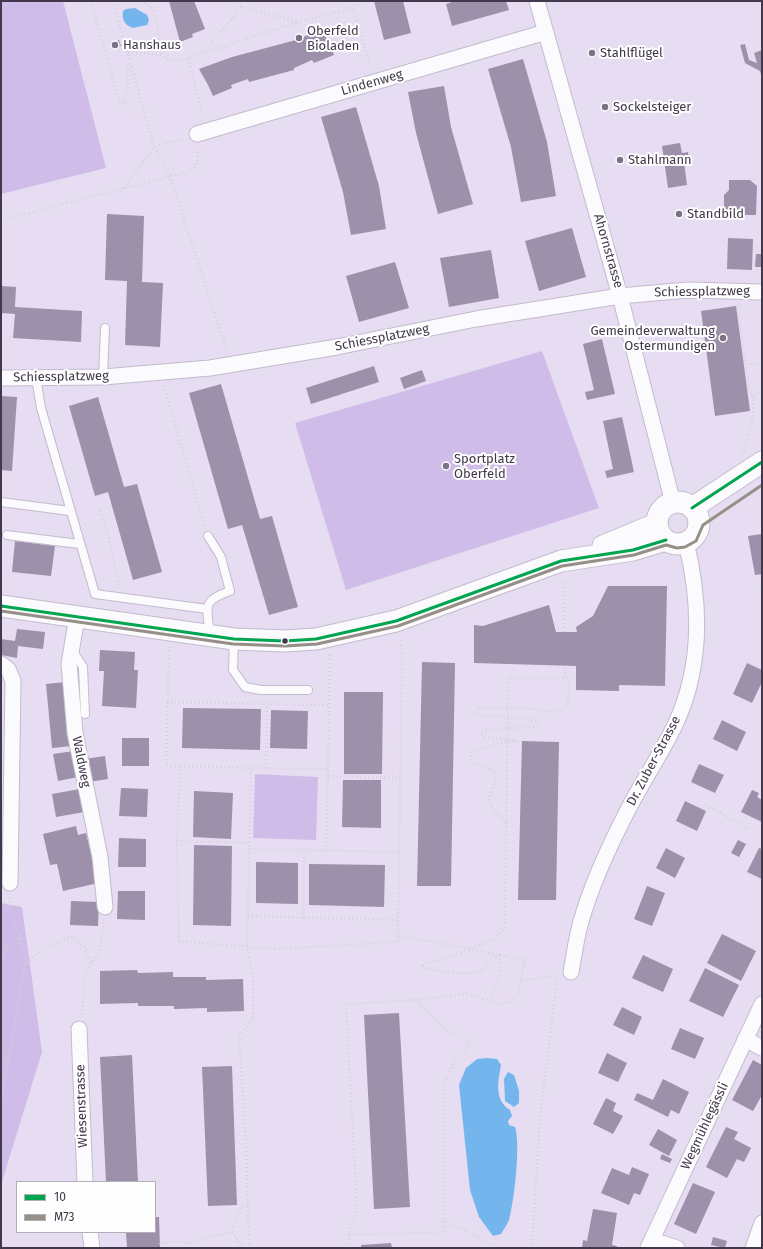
<!DOCTYPE html>
<meta charset="utf-8">
<style>
body{margin:0}
#map{position:relative;width:763px;height:1249px;overflow:hidden;background:#e6ddf2;font-family:"Fira Sans",sans-serif}
canvas{display:block}
.frame{position:absolute;inset:0;border:2px solid #41384b;pointer-events:none}
.legend{position:absolute;left:16px;top:1181px;width:140px;height:52px;box-sizing:border-box;background:#fefefe;border:1px solid #b2afb6;margin:0;padding:5px 7px;list-style:none;font-size:12px;color:#41384b}
.legend li{display:flex;align-items:center;gap:8px;height:20px}
.legend b{width:20px;border:1px solid #b2afb6}
</style>
<div id="map">
<canvas width="763" height="1249"></canvas>
<div class="frame"></div>
<ul class="legend">
<li><b style="height:5px;background:#00a54f"></b>10</li>
<li><b style="height:5px;background:#968f87"></b>M73</li>
</ul>
</div>
<script>
const ctx = document.querySelector('canvas').getContext('2d');
ctx.lineJoin = 'round';
function fill(path, color) {
  ctx.fillStyle = color;
  ctx.fill(path, 'evenodd');
}
function strokePath(path, color, width, dash) {
  ctx.strokeStyle = color;
  ctx.lineWidth = width;
  ctx.lineCap = dash ? 'butt' : 'round';
  ctx.setLineDash(dash || []);
  ctx.stroke(path);
}
function label(font, color, halo, rows, align = 'center') {
  ctx.font = font + ' "Fira Sans",sans-serif';
  ctx.lineWidth = 4;
  ctx.setLineDash([]);
  ctx.textBaseline = 'middle';
  ctx.strokeStyle = halo;
  ctx.fillStyle = color;
  for (const [text, x, y, turn = 0] of rows) {
    ctx.save();
    ctx.translate(x, y);
    ctx.rotate((+turn || 0) * Math.PI / 180);
    ctx.textAlign = isNaN(turn) ? turn : align;
    if (halo) ctx.strokeText(text, 0, 0);
    ctx.fillText(text, 0, 0);
    ctx.restore();
  }
}
const green = new Path2D(`
 M1 1H63L106 168 1 194Z
 M542 351 599 508 346 590 295 423Z
 M255 774 318 777 316 840 253 838Z
 M1 903 22 907 42 1052 1 1185Z`);
const water = new Path2D(`
 M135 8 147 15 149 20 147 25 133 28C124 25 122 19 123 11L126 9Z
 M487 1058 497 1059 501 1065C498 1082 494 1100 510 1110L512 1116 508 1121 509 1125 515 1127C521 1143 514 1202 509 1220 507 1225 503 1230 501 1234L493 1236 479 1217 470 1190 459 1085 466 1068 477 1059Z
 M508 1072 514 1075 519 1091V1103L514 1107 505 1101 504 1079Z`);
const building = new Path2D(`
 M169 1H194L205 29 192 34 193 37 180 42Z
 M374 1H403L411 33 384 40Z
 M455 1H506L509 10 452 26 446 4Z
 M322 29 334 55 314 63 312 60 294 68V70L249 82 248 79 231 85 232 88 213 96 208 85 199 69 232 57 296 40Z
 M119 40 121 46 112 49 110 43Z
 M745 44 749 60 757 63 754 53 762 50V77L760 71 745 63 740 45Z
 M523 59 547 142 556 196 521 202 511 147 488 69Z
 M444 86 451 127 473 204 438 214 416 133 408 92Z
 M356 107 379 186 386 229 351 235 343 192 321 117Z
 M680 143 682 153 688 152 689 161 684 162 687 185 668 188 662 146Z
 M729 180H750L757 186 756 215H733L730 211H724V195L729 190Z
 M107 214 144 216 142 282 163 283 160 347 125 345 127 281 105 280Z
 M572 228 586 277 539 291 525 241Z
 M728 238 753 239 752 270 727 269Z
 M491 250 499 298 449 307 440 258Z
 M756 254H762V267H755Z
 M395 262 409 308 359 322 346 276Z
 M1 286 16 287 15 307 82 311 81 342 13 338 15 314 1 313Z
 M736 306 750 411 715 416 701 311Z
 M602 339 615 394 587 400 585 392 594 390 583 344Z
 M374 366 379 382 311 404 306 388Z
 M422 370 426 381 404 389 400 378Z
 M221 384 260 519 272 516 298 607 269 615 242 525 228 529 189 393Z
 M1 396 17 397 12 471 1 470Z
 M98 397 124 487 137 484 162 572 133 580 108 492 95 496 69 406Z
 M622 417 634 472 607 478 605 471 613 469 603 421Z
 M762 534V574L755 575 748 536Z
 M15 541 55 546 51 576 12 572Z
 M608 586H667L665 686 619 685V691L576 690V666L474 663V625L483 626 549 605 556 632H577L576 627 593 616Z
 M17 629 45 632 43 649 18 646 17 658 1 655V639L15 641Z
 M100 650 135 652 134 670H138L136 708 102 706 104 671H99Z
 M422 662 455 663 451 886H417Z
 M747 663 762 670V682L752 703 733 694Z
 M66 682 72 746 52 748 46 684Z
 M344 692H383L382 774H344Z
 M183 708 261 709 260 750 182 748Z
 M271 710 308 711 307 749 270 748Z
 M722 720 746 732 737 751 713 739Z
 M122 738H149V766H122Z
 M522 741 559 742 556 900H518Z
 M74 751 78 777 58 781 53 754Z
 M105 756 108 779 89 782 85 759Z
 M699 764 724 775 715 793 691 782Z
 M343 780H381V828L342 827Z
 M121 788 148 789 147 817 119 816Z
 M80 789 84 812 56 817 52 794Z
 M752 790 759 793 757 797 762 800V822L741 812Z
 M194 791 233 793 231 839 193 837Z
 M685 801 706 811 697 831 676 821Z
 M76 826 78 835 86 833 98 883 63 891 57 864 50 865 43 834Z
 M119 838 146 839V867H118Z
 M738 840 746 844 739 857 731 853Z
 M194 845 232 846 231 926 193 925Z
 M666 848 685 858 675 878 656 868Z
 M759 848 762 849V879L747 872Z
 M256 862 298 863V904L256 903Z
 M309 864 385 865 384 907 309 905Z
 M647 886 665 893 652 926 634 919Z
 M118 891H145V920L117 919Z
 M71 901 99 902 98 926 70 925Z
 M722 934 756 951 741 981 707 963Z
 M643 955 673 969 663 992 632 978Z
 M705 968 739 985 723 1017 689 1001Z
 M137 970 138 973 173 972V977H206V980L243 979 244 1011 207 1012V1008L174 1009V1006H138V1003L100 1004V971Z
 M622 1007 642 1017 634 1035 613 1025Z
 M399 1013 410 1207 374 1209 364 1015Z
 M680 1028 704 1038 695 1059 671 1049Z
 M607 1053 627 1063 618 1082 598 1073Z
 M132 1055 138 1182H106L100 1057Z
 M753 1060 762 1065V1095L753 1111 732 1100Z
 M232 1066 237 1205 208 1206 202 1067Z
 M663 1079 689 1092 679 1114 671 1110 668 1117 634 1100 637 1093 653 1100Z
 M606 1098 616 1103 613 1111 623 1116 613 1134 593 1124Z
 M726 1127 738 1132 734 1139 751 1148 744 1162 737 1159 727 1178 706 1167Z
 M658 1129 677 1140 669 1156 649 1145Z
 M662 1154 672 1159 670 1163 660 1159Z
 M632 1167 649 1174 640 1195 634 1193 629 1205 601 1193 612 1168 629 1175Z
 M693 1183 715 1192 696 1234 674 1224Z
 M593 1209 617 1213 612 1245 617 1246V1248H582L583 1240 587 1241Z
 M155 1217H159L160 1248H127L126 1232H155Z
 M713 1237 727 1241 725 1248 711 1245Z
 M391 1243 392 1248H361V1245Z`);
const path = new Path2D(`
 M91 1 119 101 123 103 128 89 127 69 132 67
 M113 1 154 147 170 176 227 351
 M141 1 152 8 157 25 161 54 165 58 177 62 298 22 353 8
 M351 1 371 68
 M241 7 296 22
 M205 51 241 7 239 1
 M128 52 161 55
 M188 59 203 117
 M124 188 154 147 184 138
 M1 220 187 172 193 169 197 163 198 149
 M737 305 749 388C760 409 749 431 743 452
 M746 364 762 363
 M164 386 205 527
 M752 396 762 391
 M100 511 109 539 120 587
 M761 584 762 590
 M564 632 565 582
 M169 647 166 766H180L177 841 179 941 273 949 398 942 402 649 400 638
 M167 702 329 705
 M180 766 251 768
 M266 768 267 704
 M328 776 401 778
 M706 805 750 829
 M506 822 492 808 489 799C491 788 504 773 487 767 482 765 477 765 472 762L470 755 473 751 500 743 517 741 484 737 481 733 483 730 537 727 539 722 529 719 478 715 475 711 478 708H526L554 712 563 709 568 703 569 678H565
 M177 841 249 843
 M249 849 399 852
 M326 851 328 769
 M10 897V913L21 938 25 964 47 946 73 937 84 947 91 963
 M248 916 398 920
 M303 918 304 850
 M398 935 525 960 521 981 557 975
 M1 956 21 938
 M487 1000C499 987 503 972 499 955 494 959 490 964 485 968 470 978 443 971 426 969L423 966 426 963C445 958 484 947 499 935 502 932 503 929 505 925L508 678H565V665
 M82 1015 85 976 100 949 104 921
 M1 1100 25 964
 M443 1220 493 1244 496 1248
 M232 1232 244 1248
 M349 1235 444 1232V1084L453 1064 465 1052 469 1045 467 1041 443 1028 416 1000 467 994 500 1004 511 1002 519 992 521 981
 M160 1248V1242H189L232 1232 241 1207 248 1206
 M189 1248V1242
 M249 1248 246 1142 239 1036 253 1019V974L247 948 251 768 328 769 330 653
 M349 1248V1235L357 1206 346 1004 416 1000
 M532 1248 540 1117 557 979`);
const service = new Path2D(`
 M103 377 105 328
 M36 378 41 408 95 594 207 609
 M1 502 70 511
 M7 535 79 544
 M208 536 221 557 230 591C201 601 207 607 210 634
 M234 639 233 670 245 687 261 690H308
 M72 650 83 667 85 714`);
const minor = new Path2D(`
 M537 1 620 296 673 503
 M197 134 546 32
 M1 378 103 377 210 368 337 347 476 319 620 296 688 290 762 292
 M77 617 69 664 75 733 100 857 105 907
 M1 664 8 669 13 681 10 883
 M571 972C574 956 576 940 580 925 591 884 612 840 632 802 646 776 662 752 675 725 702 668 701 603 686 542
 M79 1029 85 1182
 M745 1039 762 1048
 M90 1232 92 1248
 M652 1240 677 1248
 M648 1248 762 1004
 M753 1248 762 1223`);
const secondary = new Path2D(`
 M657 523a21 21 0 1 1 42 0a21 21 0 1 1-42 0Z
 M692 508 762 462
 M603 546 656 524
 M1 606 234 639 285 641 316 639 396 621 561 561 633 550 666 540`);
const bus1 = new Path2D(`
 M692 508 762 462
 M1 606 234 639 285 641 316 639 396 621 561 561 633 550 666 540`);
const bus2 = new Path2D(`
 M1 611 233 644 285 646 317 644 398 626 562 566 634 555 666 545 677 548 685 547 696 541 703 525 762 485`);
const markers = [
 [299,38,4,"#7b7285"],
 [115,45,4,"#7b7285"],
 [592,53,4,"#7b7285"],
 [605,107,4,"#7b7285"],
 [620,160,4,"#7b7285"],
 [679,214,4,"#7b7285"],
 [723,338,4,"#7b7285"],
 [446,466,4,"#7b7285"],
 [285,641,3.5,"#41384b"]
];
const poiNames = [
 ["Oberfeld",307,31],
 ["Bioladen",307,46],
 ["Hanshaus",123,45],
 ["Stahlflügel",600,53],
 ["Sockelsteiger",613,107],
 ["Stahlmann",628,160],
 ["Standbild",687,214],
 ["Gemeindeverwaltung",715,331,"right"],
 ["Ostermundigen",715,346,"right"],
 ["Sportplatz",454,459],
 ["Oberfeld",454,474]
];
const streetNames = [
 ["Lindenweg",372,83,-16],
 ["Ahornstrasse",608,251,74],
 ["Schiessplatzweg",702,292,-1],
 ["Schiessplatzweg",382,338,-11],
 ["Schiessplatzweg",61,377,-1],
 ["Dr. Zuber-Strasse",654,761,-62],
 ["Waldweg",81,762,79],
 ["Wiesenstrasse",82,1106,-92],
 ["Wegmühlegässli",705,1126,-65]
];
fill(green, '#d0bce9');
fill(water, '#74b5ee');
fill(building, '#9d90aa');
strokePath(service, '#c3bbcd', 10);
strokePath(minor, '#c3bbcd', 17);
strokePath(secondary, '#c3bbcd', 23);
strokePath(path, '#d4d1d8', 2.5, [1, 3]);
strokePath(service, '#fbfafd', 8);
strokePath(minor, '#fbfafd', 15);
strokePath(secondary, '#fbfafd', 21);
strokePath(bus1, '#00a54f', 3);
strokePath(bus2, '#968f87', 3);
for (const [x, y, r, color] of markers) {
  const dot = new Path2D();
  dot.arc(x, y, r, 0, 2 * Math.PI);
  ctx.fillStyle = color;
  ctx.fill(dot);
  strokePath(dot, '#fefefe', 1.5);
}
label('13px', '#41384b', '#fefefe', poiNames, 'left');
label('13px', '#41384b', '#fefefe', streetNames);
</script>
